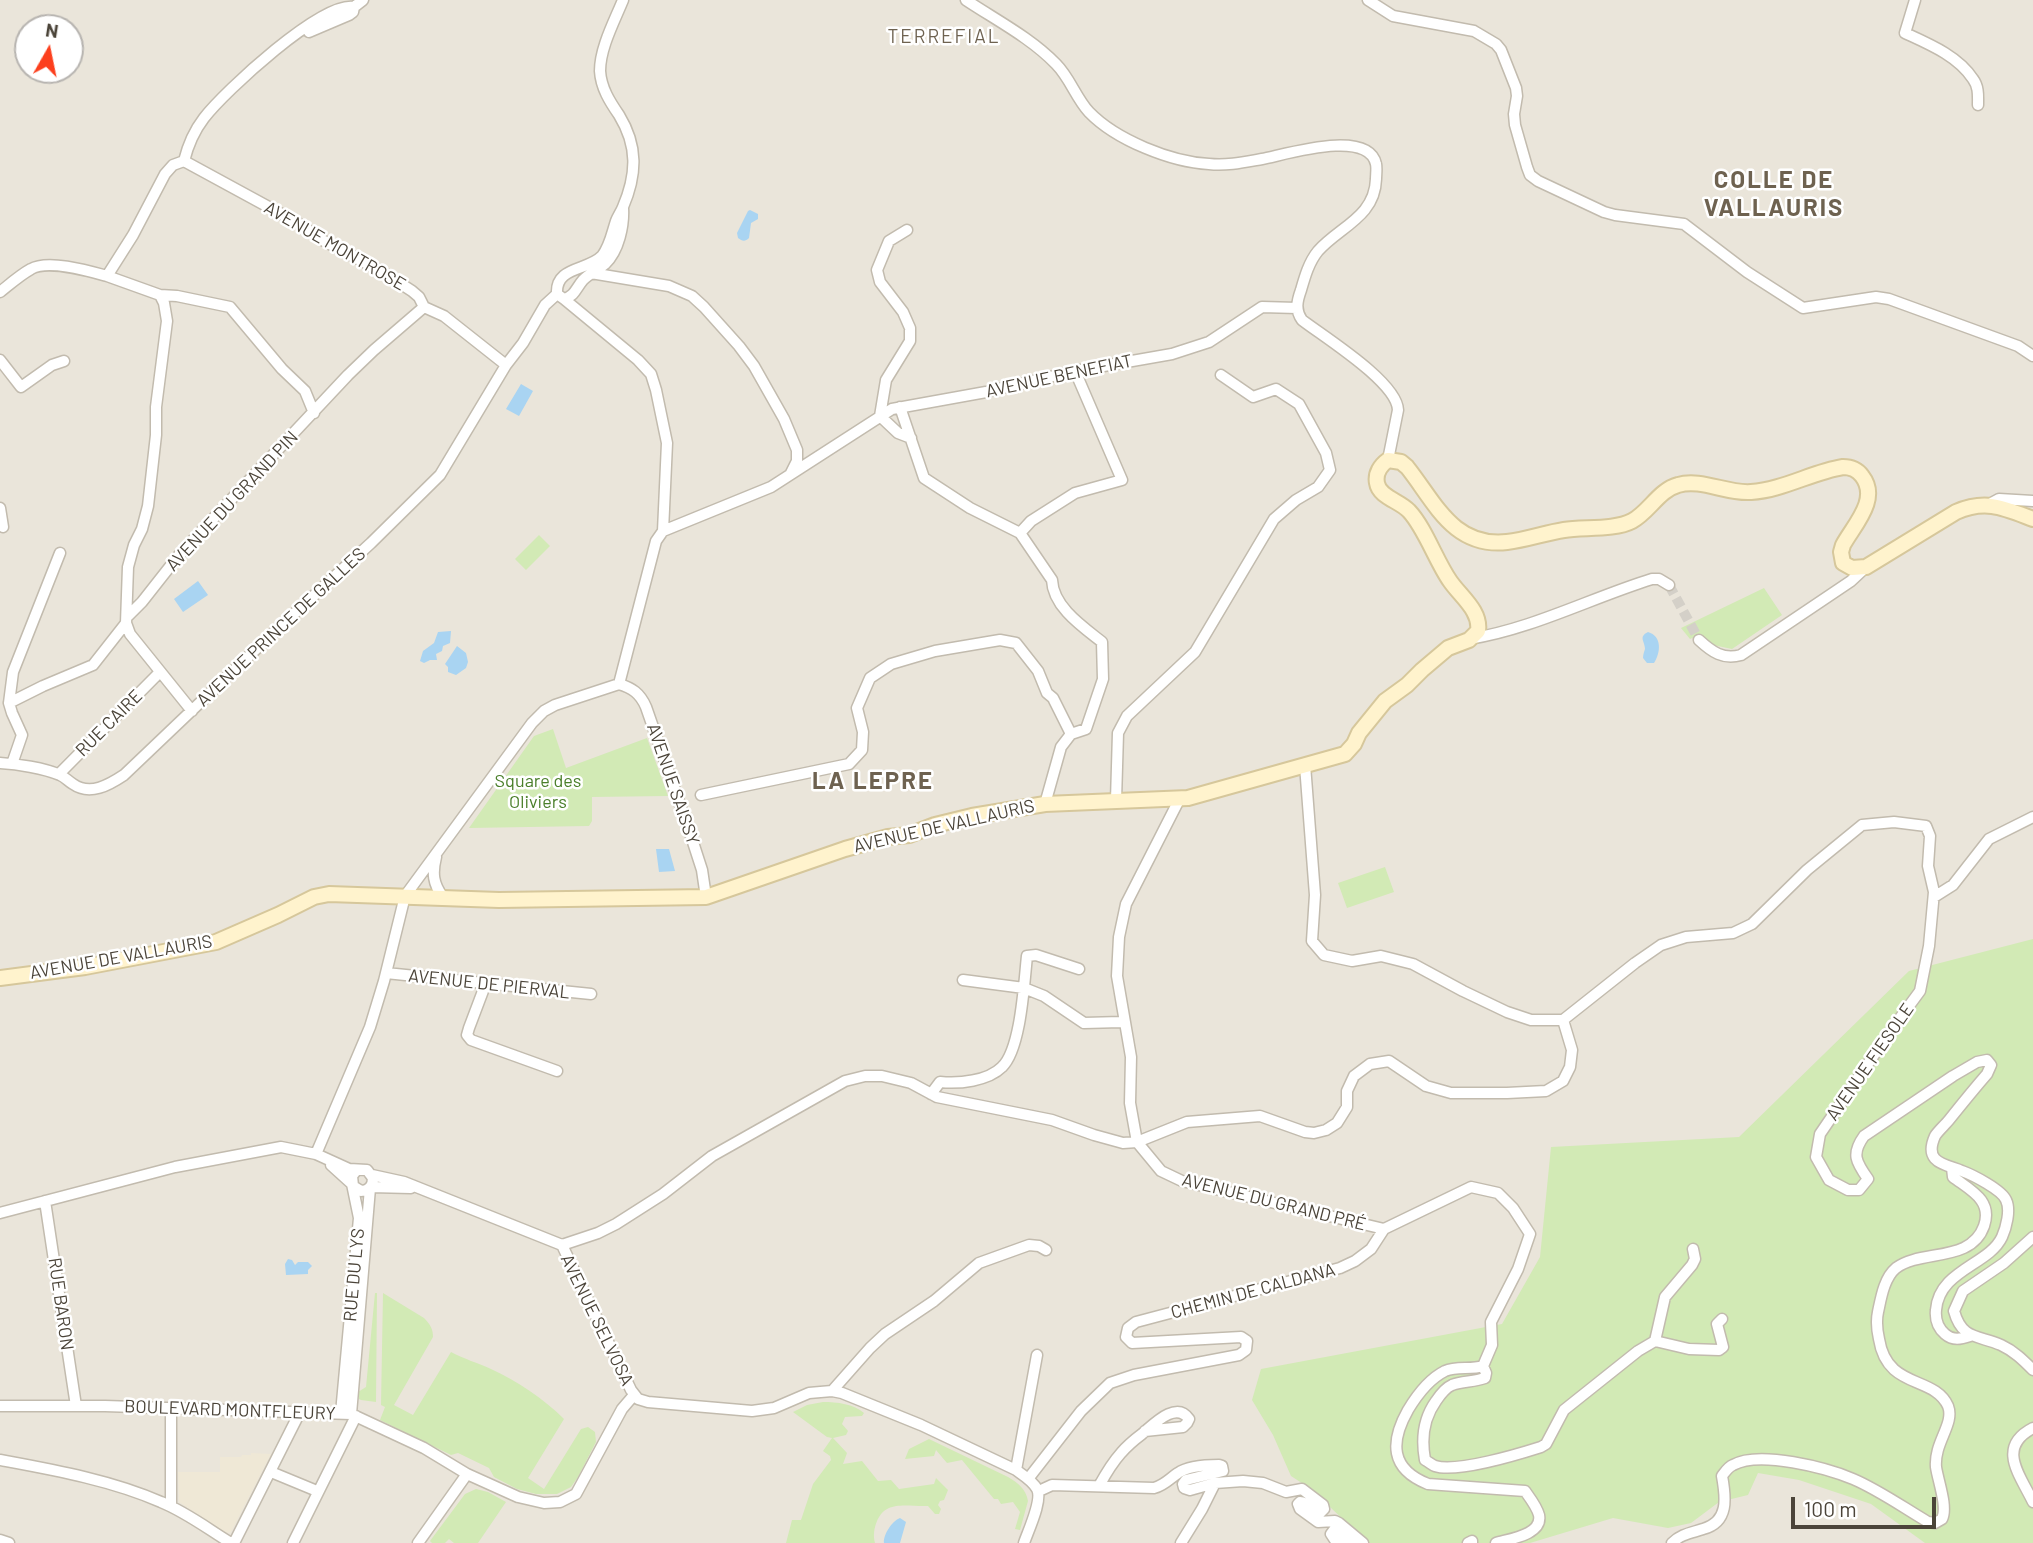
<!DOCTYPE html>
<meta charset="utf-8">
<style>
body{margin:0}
#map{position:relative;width:2033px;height:1543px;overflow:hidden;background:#f6f3ec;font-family:Barlow,sans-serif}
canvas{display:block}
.north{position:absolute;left:14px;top:14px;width:70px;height:70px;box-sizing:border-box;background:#fff;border:2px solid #b7b4b0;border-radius:50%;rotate:9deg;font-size:19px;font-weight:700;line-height:28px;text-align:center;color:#4b4439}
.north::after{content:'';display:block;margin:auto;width:24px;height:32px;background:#fc3f1d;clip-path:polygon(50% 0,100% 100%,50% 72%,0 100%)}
.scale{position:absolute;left:1791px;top:1497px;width:145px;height:32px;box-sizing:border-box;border:4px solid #4b4439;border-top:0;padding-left:9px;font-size:21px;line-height:24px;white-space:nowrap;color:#4b4439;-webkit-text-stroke:5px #fff;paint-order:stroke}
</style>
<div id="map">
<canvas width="2033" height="1543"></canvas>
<div class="north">N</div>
<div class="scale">100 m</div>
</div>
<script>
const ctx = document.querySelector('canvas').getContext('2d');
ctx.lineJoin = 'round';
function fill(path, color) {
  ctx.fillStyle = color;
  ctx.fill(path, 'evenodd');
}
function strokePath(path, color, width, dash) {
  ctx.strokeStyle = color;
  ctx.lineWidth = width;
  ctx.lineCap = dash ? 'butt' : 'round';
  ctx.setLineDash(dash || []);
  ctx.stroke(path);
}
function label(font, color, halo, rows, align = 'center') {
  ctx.font = font + ' Barlow,sans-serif';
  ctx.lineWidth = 5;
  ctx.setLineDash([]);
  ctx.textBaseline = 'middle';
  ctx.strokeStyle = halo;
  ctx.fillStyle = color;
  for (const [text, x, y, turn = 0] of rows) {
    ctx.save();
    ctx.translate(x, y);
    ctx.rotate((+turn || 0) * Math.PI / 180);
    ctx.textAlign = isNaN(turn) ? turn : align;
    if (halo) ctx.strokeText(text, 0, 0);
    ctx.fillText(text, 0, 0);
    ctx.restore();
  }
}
const residential = new Path2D(`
 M0 0H2033V1543H0ZM28 28H70V70H28Z`);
const education = new Path2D(`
 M251 1453 271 1454 231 1532 226 1533 179 1502 178 1472H220V1457H241L242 1455H251Z`);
const green = new Path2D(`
 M539 535 550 546 526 570 515 559Z
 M1764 588 1782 615 1732 649 1713 645 1701 634 1690 639 1681 628Z
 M553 729 566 768 647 738 668 796 592 797V821L589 826 469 828 534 736Z
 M1385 867 1394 892 1347 908 1338 883Z
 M2033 939V1543H1925L1871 1504 1799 1480 1758 1473 1748 1495 1719 1502 1691 1523 1668 1528 1613 1518 1530 1543H1368L1311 1489 1291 1476 1273 1435 1252 1400 1261 1369 1502 1324 1540 1257 1551 1147 1739 1137 1909 971Z
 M375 1293H377L376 1402 361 1400 359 1399 358 1392 366 1387Z
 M383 1293 424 1318C430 1324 433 1329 433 1337L394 1405 413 1415 451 1352C464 1359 478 1363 491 1369 517 1381 544 1399 564 1419L528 1478 544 1489 581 1429 588 1427 595 1432 596 1442 578 1477 571 1487 557 1494H536L517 1489 494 1477 489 1468 458 1453 451 1455 380 1420 385 1407 381 1405Z
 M823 1402C837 1402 854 1404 864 1413L862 1416 845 1417 842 1424 848 1431 846 1435 833 1438 847 1453 843 1464 862 1461 878 1481 891 1480 899 1489 934 1484 936 1478 948 1490 944 1500 940 1501 938 1505 941 1509 939 1514H935L928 1506C909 1507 886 1499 877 1521 874 1528 873 1536 875 1543H786L792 1520H801L813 1484 831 1460 830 1456 823 1451 832 1438 827 1437 793 1412 807 1405Z
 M929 1439 1008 1477C1018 1483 1026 1489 1028 1501L1020 1530 1015 1529 1020 1512 1013 1502 1001 1504 998 1499H994L962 1460 947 1463 936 1450 934 1456 905 1459 909 1449Z
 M476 1489 488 1492 506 1502 478 1543H454L449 1539 445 1543H432L430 1541 465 1494Z`);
const water = new Path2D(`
 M750 210 758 214V219L751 223 749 238C745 242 742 241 738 238L737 233 748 211Z
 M521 384 533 391 519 416 506 409Z
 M198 581 208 595 183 612 174 599Z
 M451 631 450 643 443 646 442 651 436 654 437 660H430L424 663 420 661 423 651 434 643 438 632Z
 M1648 632C1662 636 1661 652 1654 663H1647L1643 658C1643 655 1644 652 1645 649 1645 641 1638 637 1648 632Z
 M457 646 466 653 468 662 466 668 456 675 448 672V667L445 664Z
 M656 849H669L675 871 659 872Z
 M288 1259 292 1260 295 1265 298 1262H308L312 1266 308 1270V1274L286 1275 285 1264Z
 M900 1518 906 1522 900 1543H884C883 1535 892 1521 900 1518Z`);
const minorTunnel = new Path2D(`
 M1669 585 1699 640`);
const minor = new Path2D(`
 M623 0C614 22 600 48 600 71 601 88 610 102 619 115 638 146 637 174 623 207 621 212 618 216 616 221 612 233 610 246 602 256 588 271 555 266 557 294L564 299C575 296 576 288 583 280 590 273 598 270 605 264 619 251 624 225 623 208
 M966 0C996 20 1031 38 1056 64 1070 78 1076 98 1089 112 1116 140 1171 162 1209 164 1227 166 1245 162 1262 159 1284 155 1368 128 1376 164 1377 168 1376 175 1376 179 1375 217 1339 227 1318 251 1309 262 1305 276 1301 290 1297 301 1295 310 1302 320 1324 337 1397 382 1398 410L1388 460
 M1368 0 1393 16 1474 31 1496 44 1501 50 1516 88 1517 96 1514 114 1515 125 1527 167 1530 175 1538 181 1604 212 1615 215 1684 224 1747 272 1803 308 1876 297 1889 299 2018 346 2033 356
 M1915 0 1905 33C1929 44 1958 56 1973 79 1979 87 1978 96 1978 105
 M309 32 349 15 353 12 354 7 363 0
 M184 161 298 223 324 241 381 271 412 291 419 297 424 307 444 316 506 365
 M907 230 889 241 877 270 880 282 903 312 910 328V341L886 380 880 416 898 433 911 438
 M591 273 669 286 692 296 704 307 739 346 754 366 784 419 797 450V461L791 473
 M107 276 160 295 177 296 230 307 282 369 305 391 314 413
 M0 292C10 284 20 275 31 269 48 259 89 271 107 276L133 235 165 174 173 165 184 161C188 145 194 131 204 118 225 91 322 1 354 7
 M160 295 164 303 167 321 156 407V435L148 506 142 529 134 545 128 567 126 623 130 634 192 711
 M564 299 638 360 651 374 656 390 667 443 663 531
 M0 360 21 387 52 365 64 361
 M900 407 924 478 970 508 1020 533 1052 580C1053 607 1083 627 1102 642L1103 679 1086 729 1071 734 1061 747 1045 804
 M1988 505 1999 499 2033 501
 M0 508 3 527
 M1020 533 1031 521 1075 493 1122 480 1075 371
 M128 616 142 602 179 555 348 375 374 350 424 307
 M1469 639C1532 629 1591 598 1652 579H1659L1669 585
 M1699 640C1712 652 1723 660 1741 655L1851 581 1866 567
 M619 684 656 541 663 531 771 487 892 409 986 392 1075 371 1172 354 1209 342 1262 307 1297 308
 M619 684C632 688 640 693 646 707L691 836 702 870 706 897
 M9 703 13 672 60 553
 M0 763C17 764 44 768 60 775 65 777 68 781 73 784 90 796 109 785 124 775L271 635 371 543 440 475 506 365 523 343 545 305 557 294
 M12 764 22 735 12 713 9 703 43 686 93 665 126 623
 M1305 765 1315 895 1312 941 1324 955 1352 961 1381 956 1413 964 1463 991 1507 1012 1531 1020H1563
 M59 774 160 672
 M701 795 849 764 862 750 863 732 857 708 870 678 891 664 935 651 1000 640 1016 643 1038 671 1047 693 1053 698 1071 734
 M1116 800 1118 733 1127 716 1195 652 1274 519 1296 500 1318 487 1330 470 1326 453 1299 404 1276 389 1253 397 1221 375
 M1179 800 1126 904 1119 937 1117 976 1131 1057 1130 1103 1137 1142 1161 1171 1182 1181 1384 1229
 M436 857C432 873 433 884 443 897
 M1934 897 1953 885 1989 839 2033 817
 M386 973 591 994
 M963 980 1024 988 1044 996 1084 1023 1121 1022
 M486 983 469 1028 467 1035 471 1040 557 1071
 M1563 1020 1635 963 1661 945 1686 937 1733 933 1752 924 1807 870 1862 825 1894 822 1926 826 1930 836 1928 866 1934 892 1929 946 1920 991 1889 1033 1820 1134 1816 1157 1829 1180 1848 1190H1859L1868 1179C1856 1162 1851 1154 1864 1136L1953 1076 1977 1062 1987 1060 1991 1065 1987 1074C1974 1089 1961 1105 1949 1120 1945 1125 1938 1131 1935 1136 1923 1163 1945 1164 1962 1171 1973 1175 2002 1190 2006 1200 2011 1210 2006 1228 2002 1237 1989 1265 1939 1270 1936 1310 1935 1320 1938 1328 1945 1334 1953 1341 1961 1339 1970 1336
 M931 1094 940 1082C959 1084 988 1081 1002 1067 1021 1049 1024 983 1027 956L1036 955 1079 969
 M316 1154 370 1027 384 981 405 896 532 723 544 711 555 705 619 684
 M331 1165 352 1184 359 1218 341 1413
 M372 1175 404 1182 562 1245 598 1233 616 1224 663 1194 712 1156 845 1081 865 1076H882L911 1083 937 1097 1052 1120 1094 1135 1123 1143 1137 1142 1187 1122 1260 1116 1305 1132 1314 1133 1326 1130 1337 1123 1347 1107V1091L1354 1076 1370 1064 1389 1061 1426 1086 1451 1093H1507L1546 1091 1563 1081 1570 1067 1572 1050 1563 1020
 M371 1187 411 1188
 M45 1201 76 1406
 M0 1213 175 1167 281 1147 316 1154 349 1169 367 1170 373 1178C373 1186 369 1191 361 1191L353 1186 352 1176 356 1171
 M2033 1237 2004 1263 1963 1291 1954 1311C1962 1340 1978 1335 2001 1345 2014 1351 2023 1360 2033 1370
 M562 1245 631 1390 638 1399 648 1402 752 1411 774 1408 809 1393 832 1391 842 1393 921 1425 1016 1470C1023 1475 1033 1481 1037 1489 1043 1500 1028 1531 1024 1543
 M1655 1341 1689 1349 1719 1350 1723 1347 1717 1324 1722 1319
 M1483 1366 1486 1373 1485 1378C1474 1382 1462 1381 1452 1385 1445 1388 1440 1395 1436 1401 1423 1419 1421 1438 1425 1460 1429 1462 1432 1465 1435 1466 1456 1473 1519 1454 1541 1447L1546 1444 1564 1410 1638 1351 1655 1341 1665 1297 1692 1265 1695 1259 1693 1249
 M832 1391 870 1348 885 1334 934 1301 979 1263 1029 1245 1039 1246 1046 1250
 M0 1406H105L351 1414 424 1448 467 1474 518 1497 544 1503 560 1502 576 1494 622 1409 634 1395
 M351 1414 370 1188
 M2033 1428C1996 1447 2020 1475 2033 1502
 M0 1460C54 1470 111 1480 161 1502 186 1512 208 1529 231 1543
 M1016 1470 1037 1355
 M271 1472 317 1491
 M1028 1479 1081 1411 1110 1383 1134 1375 1239 1355 1246 1350 1247 1341 1241 1337 1132 1343 1126 1337 1128 1328 1136 1322 1340 1268 1355 1261 1371 1249 1384 1229 1471 1187 1498 1193 1513 1208 1530 1234 1518 1269 1491 1322 1492 1345 1483 1366C1471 1370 1457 1366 1445 1371 1429 1379 1417 1395 1408 1410 1390 1442 1390 1469 1428 1484L1525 1491C1530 1498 1537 1507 1539 1515 1543 1535 1509 1539 1496 1543
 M1099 1486C1105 1475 1112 1463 1121 1453 1127 1446 1134 1440 1142 1434 1153 1425 1176 1400 1189 1419L1187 1423 1183 1427 1145 1431
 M1039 1491 1052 1485 1154 1488C1165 1485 1169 1479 1178 1473 1188 1466 1207 1465 1219 1465L1222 1466 1223 1471 1186 1480 1183 1484 1184 1488 1190 1490 1215 1483 1243 1481 1263 1483 1286 1492 1302 1489 1323 1505 1324 1509 1320 1513C1312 1511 1309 1502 1300 1502L1298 1504 1300 1509 1318 1522 1335 1521 1339 1523 1363 1543
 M171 1506V1409
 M0 1540 9 1543
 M234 1543 300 1412
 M293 1543 356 1416
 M418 1543 467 1474
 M1181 1543 1202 1509 1215 1483
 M1337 1543 1331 1534 1334 1530 1350 1543
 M1468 1543 1472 1541V1543
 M1672 1543C1681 1534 1691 1533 1703 1529 1729 1522 1726 1498 1722 1476 1725 1472 1728 1467 1733 1465 1759 1450 1827 1468 1853 1479 1879 1490 1904 1508 1928 1522L1935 1523 1942 1519C1948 1507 1938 1481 1936 1467 1934 1442 1955 1424 1948 1406 1934 1375 1887 1390 1879 1339 1877 1330 1876 1321 1878 1312 1881 1298 1884 1278 1896 1268 1921 1249 1971 1263 1984 1226 1993 1200 1970 1190 1953 1177L1952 1168`);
const secondary = new Path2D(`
 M0 978 85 967 216 942 278 915 314 897 329 894 499 900 706 897 845 849 888 837 909 835 935 825 972 816 1045 804 1188 798 1345 754 1354 744 1359 733 1385 701 1407 685 1422 670 1448 648 1469 640 1478 631C1481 611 1461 597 1450 581 1436 561 1425 528 1409 511 1400 501 1379 497 1377 483 1375 473 1381 465 1388 460L1401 462 1407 467C1435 502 1453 548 1507 542 1526 540 1545 533 1564 530 1584 527 1615 530 1632 521 1649 512 1659 490 1678 485 1701 478 1727 494 1751 492 1783 490 1812 472 1843 467 1851 467 1857 469 1862 476 1880 499 1854 525 1843 545L1841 552 1843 563 1852 568 1866 567 1956 512C1986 499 2004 508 2033 519`);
const streetNames = [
 ["AVENUE MONTROSE",335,246,30],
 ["AVENUE BENEFIAT",1059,376,-12],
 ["AVENUE DU GRAND PIN",232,501,-47],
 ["AVENUE PRINCE DE GALLES",281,627,-43],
 ["RUE CAIRE",109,723,-45],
 ["AVENUE SAISSY",673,784,71],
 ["AVENUE DE VALLAURIS",944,826,-13],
 ["AVENUE DE VALLAURIS",121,957,-10],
 ["AVENUE DE PIERVAL",489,984,6],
 ["AVENUE FIESOLE",1870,1062,-55],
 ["AVENUE DU GRAND PRÉ",1274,1202,14],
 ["RUE DU LYS",354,1275,-85],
 ["CHEMIN DE CALDANA",1253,1291,-15],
 ["RUE BARON",61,1304,82],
 ["AVENUE SELVOSA",597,1320,64],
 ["BOULEVARD MONTFLEURY",230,1410,2]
];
const parkNames = [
 ["Square des",538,781],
 ["Oliviers",538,802]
];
const neighbourhoodNames = [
 ["TERREFIAL",944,37]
];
const districtNames = [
 ["COLLE DE",1774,180],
 ["VALLAURIS",1774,208],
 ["LA LEPRE",873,781]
];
fill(residential, '#eae5da');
fill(education, '#efe8d6');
fill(green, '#d2eab5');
fill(water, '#a9d4f2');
strokePath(minorTunnel, '#d4d0c8', 10, [10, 5]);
strokePath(minor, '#c2bbae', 13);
strokePath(secondary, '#d6c79b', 18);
strokePath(minor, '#fff', 10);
strokePath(secondary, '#fff3cd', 14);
label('18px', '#4b4439', '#fff', streetNames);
label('18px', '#4a7f2a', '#fff', parkNames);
ctx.letterSpacing = '2px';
label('19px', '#6e6250', '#fff', neighbourhoodNames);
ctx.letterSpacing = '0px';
ctx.letterSpacing = '2px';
label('bold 24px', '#6e6250', '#fff', districtNames);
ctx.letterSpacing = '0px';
</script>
